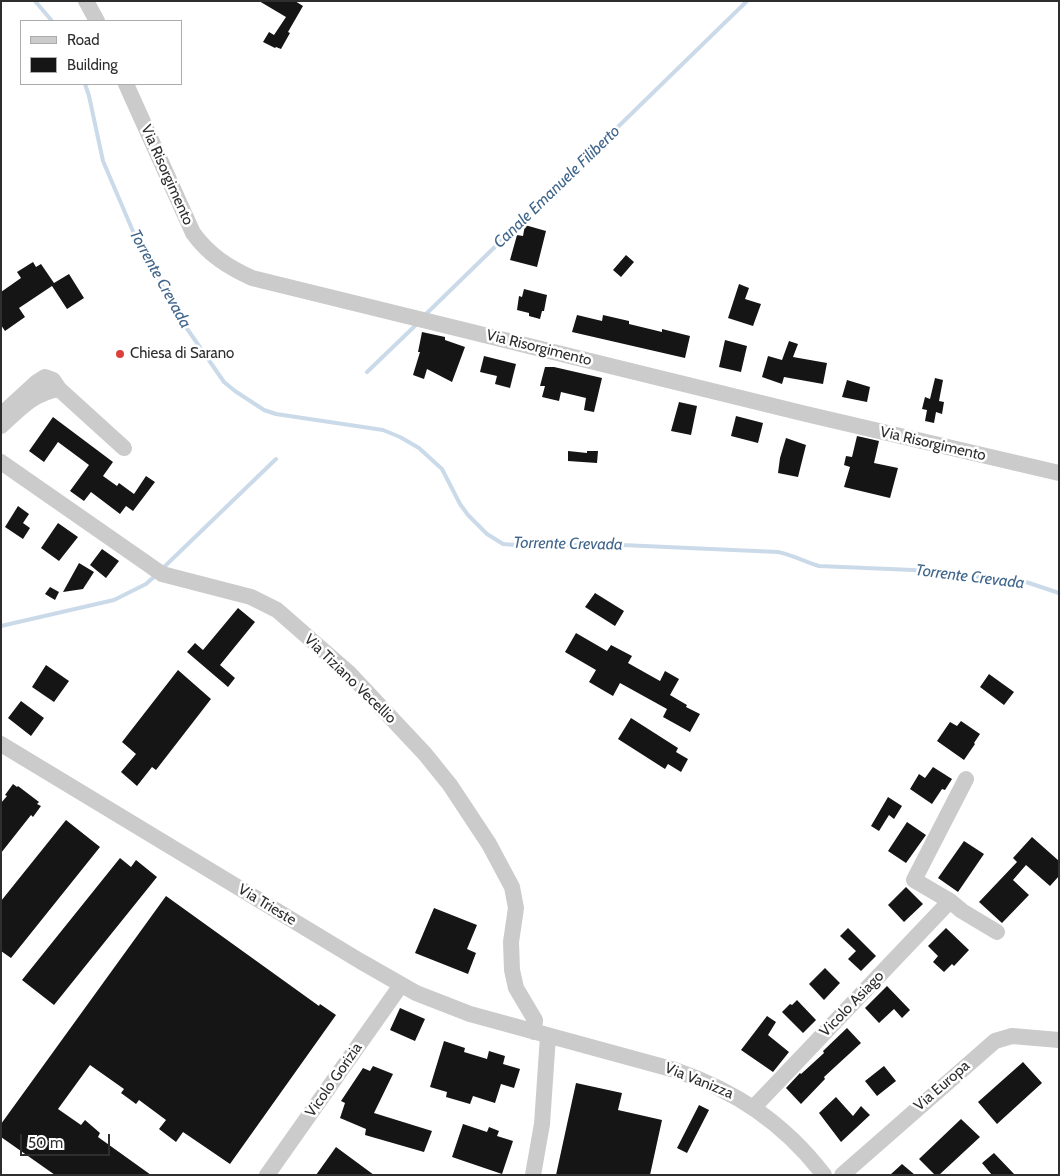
<!DOCTYPE html>
<style>
body{margin:0}
#map{position:relative;width:1060px;height:1176px;overflow:hidden;background:#fff;font-family:Cabin,sans-serif}
canvas{display:block}
.frame{position:absolute;inset:0;border:2px solid #2e2e2e;pointer-events:none}
.legend{position:absolute;left:20px;top:20px;width:162px;height:65px;box-sizing:border-box;background:#fff;border:1px solid #ababab;margin:0;padding:6px 9px;list-style:none;font-size:15px;color:#2e2e2e}
.legend li{display:flex;align-items:center;gap:10px;height:25px}
.legend b{width:25px;border:1px solid #ababab}
.scale{position:absolute;left:20px;top:1134px;width:90px;height:22px;box-sizing:border-box;border:2px solid #2e2e2e;border-top:0;padding-left:6px;font-size:15px;line-height:18px;white-space:nowrap;color:#2e2e2e;-webkit-text-stroke:4px #fff;paint-order:stroke}
</style>
<div id="map">
<canvas width="1060" height="1176"></canvas>
<div class="frame"></div>
<ul class="legend">
<li><b style="height:6px;background:#cbcbcb"></b>Road</li>
<li><b style="height:14px;background:#151515"></b>Building</li>
</ul>
<div class="scale">50 m</div>
</div>
<script>
const ctx = document.querySelector('canvas').getContext('2d');
ctx.lineJoin = 'round';
function strokePath(path, color, width, dash) {
  ctx.strokeStyle = color;
  ctx.lineWidth = width;
  ctx.lineCap = dash ? 'butt' : 'round';
  ctx.setLineDash(dash || []);
  ctx.stroke(path);
}
function fill(path, color) {
  ctx.fillStyle = color;
  ctx.fill(path, 'evenodd');
}
function label(font, color, halo, rows, align = 'center') {
  ctx.font = font + ' Cabin,sans-serif';
  ctx.lineWidth = 5;
  ctx.setLineDash([]);
  ctx.textBaseline = 'middle';
  ctx.strokeStyle = halo;
  ctx.fillStyle = color;
  for (const [text, x, y, turn = 0] of rows) {
    ctx.save();
    ctx.translate(x, y);
    ctx.rotate((+turn || 0) * Math.PI / 180);
    ctx.textAlign = isNaN(turn) ? turn : align;
    if (halo) ctx.strokeText(text, 0, 0);
    ctx.fillText(text, 0, 0);
    ctx.restore();
  }
}
const stream = new Path2D(`
 M35 1 52 21
 M85 84 89 96 103 161 135 236 181 320 224 382 235 391 264 410 276 414 383 430 400 437 419 448 442 469 460 504 468 515 487 534 503 544 516 545H622L778 552C793 555 805 562 819 566L913 570 1026 582 1059 593
 M424 316 747 1
 M367 372 418 323
 M163 568 276 459
 M1 626 114 600 146 584 156 575`);
const building = new Path2D(`
 M259 1H295L303 6 288 32 290 33 281 49 276 47 275 48 263 42 269 32 274 35 286 17Z
 M525 225 546 231 537 267 510 260 517 235 523 236Z
 M626 255 634 262 621 277 613 270Z
 M33 262 36 267 41 264 54 283 69 274 84 298 67 309 52 286 19 308 25 317 5 331 1 325V292L21 278 17 272Z
 M739 284 749 288 745 299 761 304 753 326 728 318Z
 M524 289 547 295 544 311H542L540 319 529 316V313L517 310 519 296 522 297Z
 M577 315 602 321 603 315 629 321V324L662 332V329L690 336 685 358 572 332Z
 M422 332 445 337V340L465 347 452 382 427 369 424 379 413 375 420 352H418Z
 M725 340 747 346 741 372 719 367Z
 M789 341 798 344 793 357 827 363 823 384 784 377 782 384 762 377 768 356 782 360Z
 M484 356 516 364 510 388 495 384 497 376 480 372Z
 M545 367H554L602 378 594 412 584 410 586 398 561 392 559 401 542 397 545 386H540Z
 M935 378 943 380 939 401 944 402 942 414 936 412 934 423 925 421 927 410 922 409 925 397 930 399Z
 M847 380 870 387 867 402 842 397Z
 M679 402 697 406 691 435 671 431Z
 M736 416 763 423 758 443 731 436Z
 M53 417 113 462 103 476 117 486 119 483 134 494 146 476 155 482 133 511 126 506 120 514 91 492 84 501 70 491 89 465 58 442 44 462 29 451Z
 M857 436 879 441 874 463 898 468 890 498 844 487 850 467 844 465 846 456 852 457Z
 M786 438 806 445 798 477 778 473 780 458Z
 M568 451 587 453V451H598L597 463 568 461Z
 M18 506 29 514 23 523 30 528 23 539 5 527Z
 M58 523 78 537 59 561 41 548Z
 M102 549 119 561 106 578 90 565Z
 M79 563 94 572 83 589 63 592Z
 M50 587 59 592 55 600 45 594Z
 M595 593 624 611 615 626 585 607Z
 M238 608 255 622 220 665 235 678 228 687 187 652 195 643 203 650Z
 M576 633 607 651 611 645 632 656 628 663 660 681 665 671 679 679 670 695 687 705 686 707 700 714 690 732 663 717 667 709 620 683 613 696 589 682 596 670 565 652Z
 M46 665 69 681 54 702 32 687Z
 M178 670 211 699 156 770 152 767 137 786 121 772 136 754 122 742Z
 M989 674 1014 692 1004 705 980 687Z
 M21 701 44 718 31 736 8 718Z
 M631 718 678 748 676 752 688 759 681 772 668 764 665 769 618 739Z
 M961 721 980 734 974 743 975 744 964 760 937 741 950 722 957 726Z
 M933 767 952 779 945 790 942 789 932 804 910 789 919 774 925 778Z
 M13 784 17 787 18 786 39 802 37 804 41 806 33 817 31 815 1 853V803L7 796 5 795Z
 M888 797 902 806 894 819 889 815 879 831 871 826Z
 M66 820 100 847 11 958 1 951V901Z
 M907 822 926 835 906 863 888 851Z
 M1032 837 1059 861V876L1050 886 1026 865 1013 880 1029 895 1002 923 979 902 1017 862 1013 858Z
 M964 841 984 854 958 892 938 878Z
 M120 858 131 867 136 860 157 877 54 1005 22 980Z
 M906 887 923 904 904 922 888 905Z
 M166 896 319 1006 320 1004 336 1015 230 1164 183 1132 176 1142 159 1129 166 1120 139 1100 136 1104 121 1093 124 1089 90 1065 58 1109 81 1125 85 1120 100 1133 98 1137 151 1175H55L1 1137V1124Z
 M434 908 477 925 467 949 476 953 468 974 415 953Z
 M848 928 876 956 861 971 848 959 856 951 840 936Z
 M946 928 969 950 954 966 952 964 944 972 933 962 938 956 928 946Z
 M825 968 840 983 824 1000 809 984Z
 M887 986 910 1010 902 1018 894 1009 879 1023 865 1008Z
 M797 1000 816 1020 803 1033 782 1012 790 1004 792 1005Z
 M400 1008 425 1019 415 1041 390 1030Z
 M767 1016 776 1022 768 1035 789 1052 773 1072 741 1050Z
 M847 1028 861 1043 824 1077 825 1079 801 1104 786 1088 800 1073 801 1074 824 1053 823 1051Z
 M444 1041 465 1048 464 1052 487 1059 489 1051 505 1056 503 1064 520 1069 514 1088 501 1084 495 1103 473 1096 470 1104 446 1097 447 1092 430 1087Z
 M1023 1062 1042 1083 997 1124 978 1102Z
 M373 1066 393 1074 374 1113 432 1131 424 1152 365 1135 366 1129 340 1118 345 1103 341 1101 363 1068 370 1071Z
 M884 1066 896 1081 877 1096 865 1081Z
 M576 1083 622 1093 618 1110 662 1120 650 1175H556Z
 M836 1097 853 1116 861 1106 870 1115 841 1142 819 1113Z
 M699 1105 709 1110 687 1153 677 1148Z
 M961 1119 980 1137 939 1175H935L919 1159Z
 M463 1124 487 1132 489 1127 499 1131 497 1136 513 1141 502 1174 452 1157Z
 M336 1147 374 1175H316Z
 M994 1153 1015 1175H992L982 1163Z
 M902 1164 915 1175H890Z`);
const minor = new Path2D(`
 M86 1 97 21
 M126 84 193 233C209 255 228 267 252 278L806 414 1059 473
 M59 389 124 448
 M1 415 37 382 45 377 53 380 59 389C33 393 20 409 1 426
 M1 462 162 574 251 597 277 610 349 673 425 754 450 785 489 844 512 887 516 908 511 942 512 970 516 988 535 1020 534 1032
 M1 744 360 961 416 993 470 1014 675 1070C736 1091 784 1123 824 1175
 M950 901 914 880 966 779
 M754 1107 950 901 962 911 997 932
 M267 1175 401 985
 M533 1175 542 1124 548 1036
 M842 1175 995 1041 1012 1036 1059 1040`);
const markers = [
 [120,354,5,"#db403a"]
];
const streetNames = [
 ["Via Risorgimento",167,175,66],
 ["Via Risorgimento",539,348,14],
 ["Via Risorgimento",933,444,13],
 ["Via Tiziano Vecellio",350,679,44],
 ["Via Trieste",267,905,31],
 ["Vicolo Asiago",852,1004,-46],
 ["Vicolo Gorizia",334,1080,-55],
 ["Via Vanizza",699,1081,22],
 ["Via Europa",942,1086,-41]
];
const poiNames = [
 ["Chiesa di Sarano",130,354]
];
const waterNames = [
 ["Canale Emanuele Filiberto",557,187,-44],
 ["Torrente Crevada",160,279,61],
 ["Torrente Crevada",568,544,1],
 ["Torrente Crevada",970,577,7]
];
strokePath(stream, '#cadae9', 4);
fill(building, '#151515');
strokePath(minor, '#cbcbcb', 16);
for (const [x, y, r, color] of markers) {
  const dot = new Path2D();
  dot.arc(x, y, r, 0, 2 * Math.PI);
  ctx.fillStyle = color;
  ctx.fill(dot);
  strokePath(dot, '#fff', 2);
}
label('15px', '#2e2e2e', '#fff', streetNames);
label('15px', '#2e2e2e', '#fff', poiNames, 'left');
label('italic 16px', '#41668b', '#fff', waterNames);
</script>
